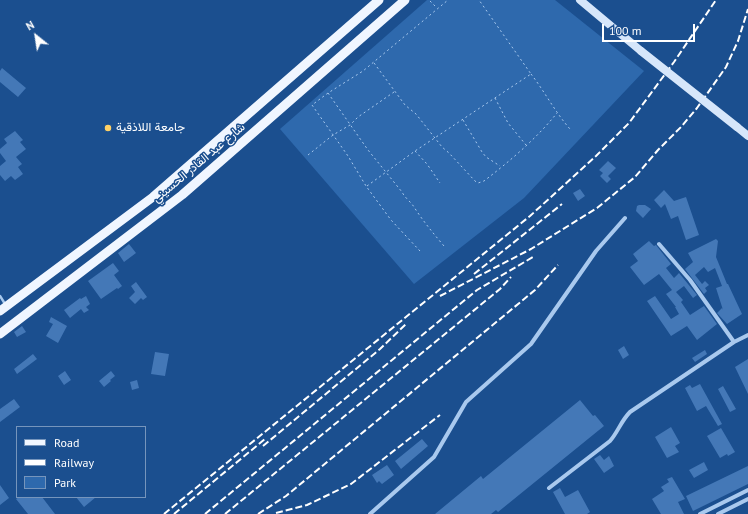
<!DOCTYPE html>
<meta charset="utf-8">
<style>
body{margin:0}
#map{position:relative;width:748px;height:514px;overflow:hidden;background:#1b4f8f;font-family:"PT Sans",sans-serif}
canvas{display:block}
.legend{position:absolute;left:16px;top:426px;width:130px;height:72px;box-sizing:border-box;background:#1b4f8f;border:1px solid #7695bc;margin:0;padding:5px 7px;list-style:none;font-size:12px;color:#fff}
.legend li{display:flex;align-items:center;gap:8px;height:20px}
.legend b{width:20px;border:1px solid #7695bc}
.north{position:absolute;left:16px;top:16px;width:40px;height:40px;-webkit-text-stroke:3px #1b4f8f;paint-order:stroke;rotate:330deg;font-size:11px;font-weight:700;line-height:16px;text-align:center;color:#fff}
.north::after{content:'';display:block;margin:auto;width:14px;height:18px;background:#fff;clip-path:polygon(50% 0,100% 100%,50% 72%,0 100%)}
.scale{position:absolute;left:602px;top:24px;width:93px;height:18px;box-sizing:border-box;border:2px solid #fff;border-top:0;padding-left:5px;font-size:12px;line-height:14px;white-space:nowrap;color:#fff;-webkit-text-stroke:3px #1b4f8f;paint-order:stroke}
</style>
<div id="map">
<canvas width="748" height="514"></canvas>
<ul class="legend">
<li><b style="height:5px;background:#f0f6ff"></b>Road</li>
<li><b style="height:5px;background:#fff"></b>Railway</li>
<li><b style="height:11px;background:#2e69ad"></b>Park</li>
</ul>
<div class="north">N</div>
<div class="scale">100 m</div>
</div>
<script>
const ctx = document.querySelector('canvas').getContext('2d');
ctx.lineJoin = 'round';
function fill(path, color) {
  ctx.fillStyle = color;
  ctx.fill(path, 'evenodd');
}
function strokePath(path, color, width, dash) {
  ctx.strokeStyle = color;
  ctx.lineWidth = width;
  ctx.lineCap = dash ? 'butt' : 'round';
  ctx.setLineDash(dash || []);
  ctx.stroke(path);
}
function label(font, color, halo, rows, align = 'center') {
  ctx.font = font + ' "PT Sans",Vazirmatn,sans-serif';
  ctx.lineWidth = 3;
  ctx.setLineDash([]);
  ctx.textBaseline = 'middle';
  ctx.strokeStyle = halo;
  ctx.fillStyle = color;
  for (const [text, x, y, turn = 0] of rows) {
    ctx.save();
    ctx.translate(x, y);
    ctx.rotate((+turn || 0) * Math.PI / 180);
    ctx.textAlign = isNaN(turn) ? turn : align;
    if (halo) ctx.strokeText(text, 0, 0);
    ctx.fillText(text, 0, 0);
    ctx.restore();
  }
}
const green = new Path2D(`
 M427 0H555L644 71 524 198 414 284 280 129Z`);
const building = new Path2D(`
 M2 68 26 88 18 97 0 82V71Z
 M15 131 23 140 20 142 26 149 16 157 22 164 18 167 23 174 15 180 11 176 5 181 0 175V166L6 161 0 153V149L7 143 4 139Z
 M608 161 616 168 608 176 611 179 607 183 600 176 603 173 599 170Z
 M580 189 585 196 578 201 573 193Z
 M664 190 674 201 686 197 699 235 686 240 678 216 671 219 665 204 661 208 654 200Z
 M639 205H645L651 209 643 218 636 211 637 206Z
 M716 239 718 241 716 257 727 284H728L742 314 727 324 717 313 722 308 723 310 716 288 722 286 715 268 708 272 704 267 695 275 702 284 705 281 709 285 705 288 707 291 704 294 685 269 693 262 688 253Z
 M649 241 654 246 656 245 671 264 666 268 674 278 679 273 697 295 693 298 684 286 676 292 683 300 681 302 690 315 704 306 717 324 697 340 687 326 671 336 647 301 655 296 671 319 679 314 675 307H676L666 294 672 290 659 274 644 285 630 267 638 261 633 254Z
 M129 244 136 253 124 262 118 253Z
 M113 263 119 271 114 275 122 286 118 289 117 288 101 299 88 281Z
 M136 282 147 297 143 300 141 298 135 304 129 298 135 292 131 286Z
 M86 296 90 304 86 307 89 310 84 313 81 309 70 318 64 310 80 298 81 299Z
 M51 317 67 326 58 343 46 336 53 324 49 322Z
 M22 326 26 332 17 337 14 332Z
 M624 346 629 355 623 359 618 350Z
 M705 350 707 354 695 362 692 358Z
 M155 352 169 354 165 376 151 374Z
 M33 354 37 359 17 374 14 369Z
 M748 359V394L735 367Z
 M65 371 71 380 64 385 58 376Z
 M111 371 115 376 110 380 111 381 104 387 99 381Z
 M137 380 139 388 132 390 130 382Z
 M700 384 722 424 718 426 706 406 697 411 685 388 690 385 692 388Z
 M723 386 736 409 730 412 718 389Z
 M14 399 20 407 0 422V409Z
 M580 400 593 416 595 415 604 426 498 512 496 510 491 514H435L481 476 483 479Z
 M671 427 680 443 675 446 679 452 667 458 655 437Z
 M721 428 735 452 728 456 727 454 720 458 707 436Z
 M422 439 428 446 401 469 395 461Z
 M600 455 604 460 609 456 614 466 604 473 594 459Z
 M704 462 708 470 694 478 689 470Z
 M387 465 394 475 382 484 379 481 377 483 372 475Z
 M748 466V484L693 511 686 496Z
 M672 477 685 499 678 502 684 514H661L652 499 664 491 661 487 669 482 667 479Z
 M0 485 9 498 0 505Z
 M560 488 565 497 578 490 590 512 587 514H565L553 492Z
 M19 497H42L55 514H28L16 499Z
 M76 497H96L84 507Z`);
const path = new Path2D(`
 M430 1 437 8
 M374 63 405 105 416 114 442 147 449 153 475 181 478 183 484 181C510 161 536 139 557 113
 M531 74C545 92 555 112 570 129
 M328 93 368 150 402 192C405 198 411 202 414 207 423 221 433 233 444 246
 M495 98 508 123 526 145
 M463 120 482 152 486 157 500 166
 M415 151 427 164 440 183
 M308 155 333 135 350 125 358 117 394 92
 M367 186 415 151 531 74 479 0
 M420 251 391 220 366 186 348 156 312 105 328 93 363 71 448 0`);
const lane = new Path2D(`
 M0 296 5 304`);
const street = new Path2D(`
 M659 244 690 280 734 342
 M549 488 610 441C618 432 621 421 630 412L734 342 748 335
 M370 514 434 457 466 402 531 344 596 251 625 218
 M700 514 748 490
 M718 514 748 499`);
const secondary = new Path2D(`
 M580 0 641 51
 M737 127 748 136`);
const primary = new Path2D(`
 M0 311 153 197 379 0
 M0 334 182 195 405 0`);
const rail = new Path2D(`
 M474 274 562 204
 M440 296 531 249 597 208 635 177 658 150 681 127 697 108 726 67 738 41 748 9
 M263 446 380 349 406 324
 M276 513 307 505 351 484 440 415
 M164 514 530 216 596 156 629 123 674 62 716 0
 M174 514 265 439
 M205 514 477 290 533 257
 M225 514 500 289 511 277
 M258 514 286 496 535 290 558 265`);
const secondaryBridge = new Path2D(`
 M641 51 737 127`);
const markers = [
 [108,128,4,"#ffd166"]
];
const poiNames = [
 ["جامعة اللاذقية",116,128]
];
const streetNames = [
 ["شارع عبد القادر الحسيني",199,163,-40]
];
fill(green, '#2e69ad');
fill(building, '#4478b7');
strokePath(path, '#a9c9ee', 1, [2, 3]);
strokePath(lane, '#a9c9ee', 2.5);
strokePath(street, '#a9c9ee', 4);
strokePath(secondary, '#d6e6fa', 8);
strokePath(primary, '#f0f6ff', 9);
strokePath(rail, '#fff', 2, [7, 3]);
strokePath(secondaryBridge, '#d6e6fa', 8);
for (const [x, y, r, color] of markers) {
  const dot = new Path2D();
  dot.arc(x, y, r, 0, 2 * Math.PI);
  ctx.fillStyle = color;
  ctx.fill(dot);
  strokePath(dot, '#1b4f8f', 1.5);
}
label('12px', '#fff', '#1b4f8f', poiNames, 'left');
label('12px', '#fff', '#1b4f8f', streetNames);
</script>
